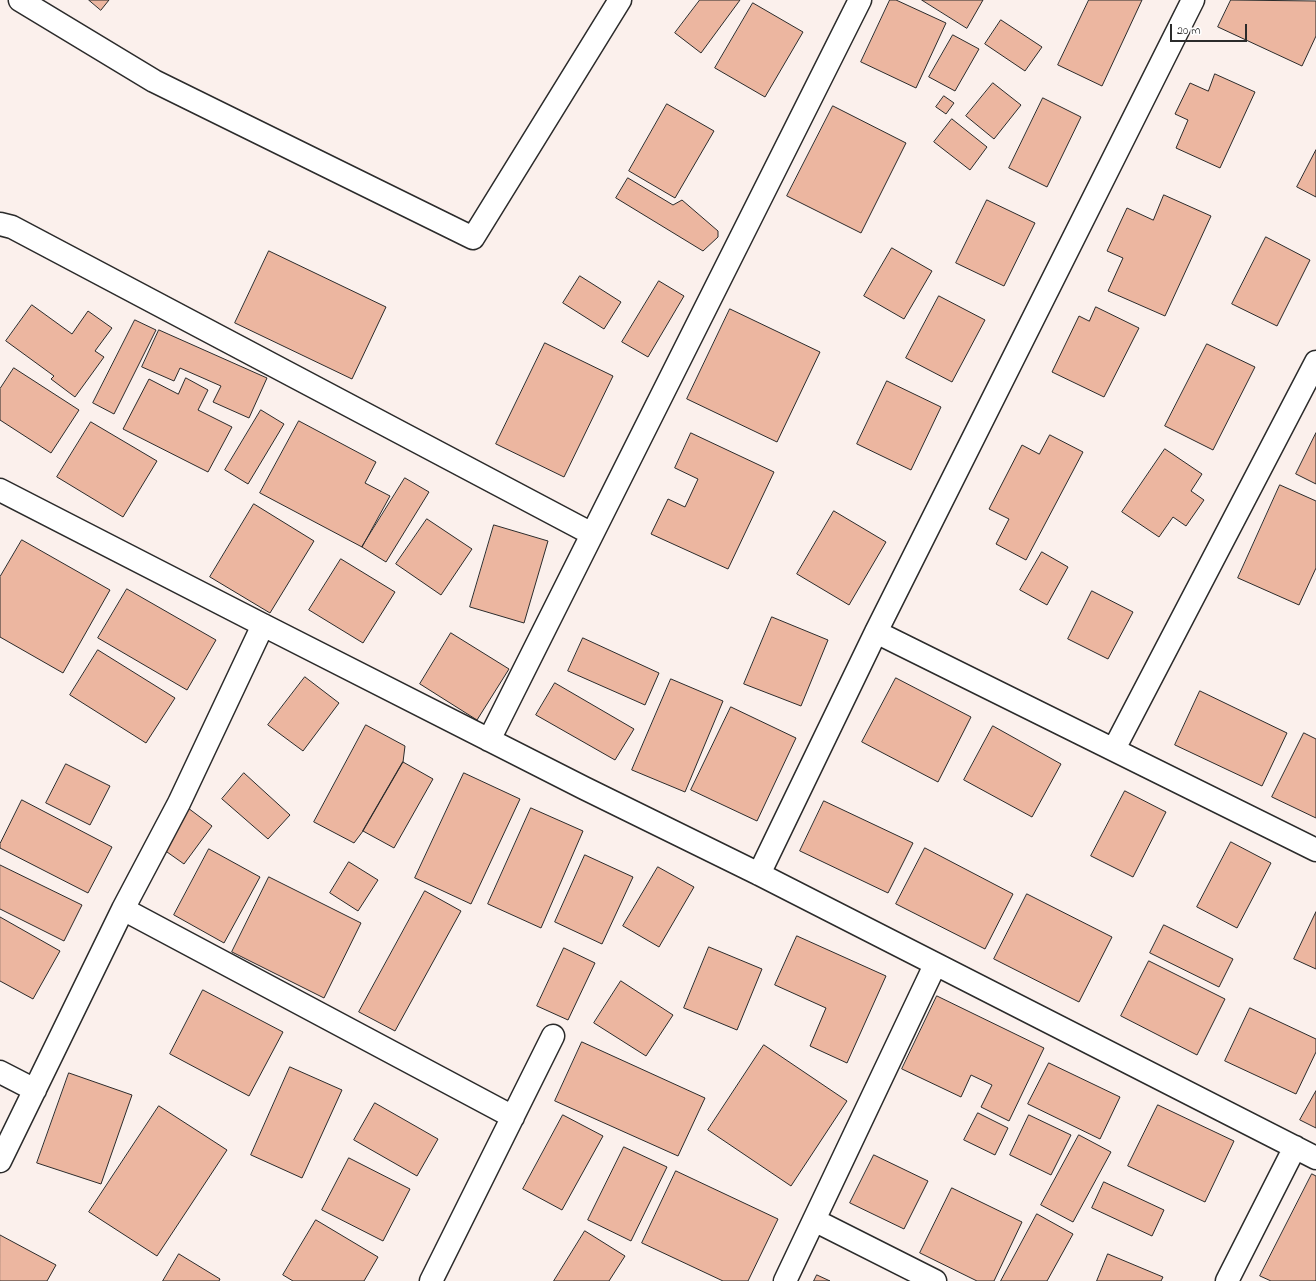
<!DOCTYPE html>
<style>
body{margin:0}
#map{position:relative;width:1316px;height:1281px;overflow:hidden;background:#fbf0ec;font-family:"Indie Flower",sans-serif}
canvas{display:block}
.scale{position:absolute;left:1170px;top:24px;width:77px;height:18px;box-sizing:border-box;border:2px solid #2b2b2b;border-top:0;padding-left:5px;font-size:12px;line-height:14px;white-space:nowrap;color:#2b2b2b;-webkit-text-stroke:3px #fff;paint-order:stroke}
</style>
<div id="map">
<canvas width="1316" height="1281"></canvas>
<div class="scale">20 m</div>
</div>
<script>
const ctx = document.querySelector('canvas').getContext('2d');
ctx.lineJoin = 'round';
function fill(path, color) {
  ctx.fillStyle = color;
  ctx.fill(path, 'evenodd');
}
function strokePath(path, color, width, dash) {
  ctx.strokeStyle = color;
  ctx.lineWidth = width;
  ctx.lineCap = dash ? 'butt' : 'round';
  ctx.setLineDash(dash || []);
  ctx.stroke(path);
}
const building = new Path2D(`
 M89 0H109L101 10Z
 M700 0H740L701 53 675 33Z
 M890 0H896L946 23 916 88 861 62Z
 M922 0H983L967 28Z
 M1089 0H1142L1102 86 1058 65Z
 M1231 0 1316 1V36L1302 66 1218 27Z
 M753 3 803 32 765 97 715 68Z
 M1001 20 1042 47 1025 71 985 44Z
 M953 35 979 49 955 91 929 77Z
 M1215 74 1255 92 1220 168 1176 148 1188 120 1175 114 1190 83 1208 91Z
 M993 83 1021 105 994 139 966 116Z
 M944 96 954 103 946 114 936 107Z
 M1043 98 1081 117 1047 187 1009 168Z
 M667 104 714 131 675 198 629 171Z
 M833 106 906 143 861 233 787 196Z
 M952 119 987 147 970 170 934 142Z
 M1316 150V197L1297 187Z
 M628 178 673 205 682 200 718 231V237L703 251 616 198Z
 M1164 195 1211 216 1165 316 1108 291 1123 258 1107 251 1127 208 1153 220Z
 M987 200 1035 223 1004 286 956 263Z
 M1266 237 1310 260 1277 326 1232 304Z
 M892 248 932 271 904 319 864 296Z
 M269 251 386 307 352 379 235 323Z
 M580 276 621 302 604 329 563 303Z
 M659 281 684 296 648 357 622 342Z
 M939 296 985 320 952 382 906 358Z
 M32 305 72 334 88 311 112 328 95 351 104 357 75 397 51 379 54 376 6 341Z
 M1096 307 1139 328 1104 397 1052 372 1079 316 1089 321Z
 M730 309 820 352 777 442 687 399Z
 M135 320 156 330 114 414 93 403Z
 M159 330 267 378 249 418 213 402 221 386 180 368 174 381 142 367Z
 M545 343 613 376 564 477 496 444Z
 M1207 344 1255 367 1213 450 1165 426Z
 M14 368 79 410 51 453 0 420V389Z
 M186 378 208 390 198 410 232 427 208 472 123 429 149 379 178 394Z
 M887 381 941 407 911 470 857 444Z
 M261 410 284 424 248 484 225 470Z
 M299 421 376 462 365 483 390 496 362 547 260 493Z
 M91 422 157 461 123 517 57 477Z
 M691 433 774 472 728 569 651 534 668 499 685 507 698 479 675 468Z
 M1316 433V484L1296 474Z
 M1050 435 1083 452 1026 560 996 544 1009 519 989 509 1022 445 1039 454Z
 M1165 449 1202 474 1191 491 1204 500 1186 526 1173 517 1159 537 1122 512Z
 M405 478 429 492 386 562 362 547Z
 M1280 485 1316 501V568L1299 605 1238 578Z
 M254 504 314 541 270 613 210 577Z
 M834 511 886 542 849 605 797 574Z
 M427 519 472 549 441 595 396 564Z
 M494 525 548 541 524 623 470 607Z
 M22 540 110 590 63 673 0 637V577Z
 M1042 552 1068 567 1047 605 1020 590Z
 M341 559 395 592 363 643 309 610Z
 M127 589 216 640 187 690 98 638Z
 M1092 591 1133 612 1108 659 1068 639Z
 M772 617 828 640 801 706 744 684Z
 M451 633 509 669 477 720 420 684Z
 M583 638 659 673 645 705 568 671Z
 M98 650 175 698 146 743 70 695Z
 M305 677 339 703 303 751 268 725Z
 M896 678 971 717 938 782 862 742Z
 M671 679 723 701 685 792 632 770Z
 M555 683 634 729 615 760 536 715Z
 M1200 691 1287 733 1262 786 1175 745Z
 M731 707 796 738 757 821 691 790Z
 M366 725 405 746 403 762 363 831 354 843 314 822Z
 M993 726 1061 764 1032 817 964 780Z
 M1304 733 1316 739V818L1272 797Z
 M403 762 433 779 394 848 363 831Z
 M66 764 110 786 90 825 46 803Z
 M244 773 290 815 268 839 222 799Z
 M464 773 520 799 471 904 415 878Z
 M1125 791 1166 812 1133 877 1091 856Z
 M22 800 112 847 88 893 0 848V844Z
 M824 801 913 843 888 893 800 851Z
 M188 808 212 826 184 864 160 847Z
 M531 808 583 831 541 928 488 904Z
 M1231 842 1271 863 1237 928 1197 907Z
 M925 848 1013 894 985 949 896 904Z
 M209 849 260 877 224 943 174 915Z
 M585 855 633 877 602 944 555 922Z
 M349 862 378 880 358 911 330 893Z
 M0 865 82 905 64 941 0 909Z
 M658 867 694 887 659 947 623 926Z
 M269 877 361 923 324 998 232 952Z
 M425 891 461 911 395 1031 359 1012Z
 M1027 894 1112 937 1079 1002 994 959Z
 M1316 912V969L1294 959Z
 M0 917 60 951 33 999 0 981Z
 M1164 925 1233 959 1219 987 1150 953Z
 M797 936 886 976 847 1063 810 1046 826 1008 775 985Z
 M709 947 762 969 737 1030 684 1008Z
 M564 948 595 963 568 1020 537 1006Z
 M1149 961 1225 999 1197 1055 1121 1016Z
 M621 981 673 1015 646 1056 594 1023Z
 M203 990 283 1032 249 1096 170 1054Z
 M937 996 1044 1048 1009 1121 981 1107 992 1085 971 1075 961 1097 902 1069Z
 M1250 1008 1316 1039V1052L1296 1094 1225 1061Z
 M582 1042 705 1098 678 1156 555 1101Z
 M764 1045 847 1101 791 1186 708 1130Z
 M1049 1063 1120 1097 1100 1139 1028 1104Z
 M290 1067 342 1090 302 1178 251 1155Z
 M69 1073 132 1095 101 1184 37 1163Z
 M1316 1091V1128L1300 1120Z
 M375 1103 438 1139 417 1176 354 1140Z
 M1158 1105 1234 1141 1205 1202 1128 1166Z
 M159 1106 227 1150 157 1256 89 1212Z
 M978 1113 1008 1128 995 1155 964 1140Z
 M563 1115 603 1136 562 1210 523 1189Z
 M1029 1115 1071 1135 1051 1175 1010 1155Z
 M1079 1135 1111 1152 1073 1222 1041 1205Z
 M624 1147 667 1167 631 1241 588 1220Z
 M874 1155 928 1181 904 1229 850 1203Z
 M349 1158 410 1189 383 1241 322 1210Z
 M676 1171 778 1219 748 1281H723L642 1243Z
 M1312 1174 1316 1176V1281H1271L1260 1276Z
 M1104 1182 1164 1210 1152 1236 1092 1208Z
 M952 1188 1022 1222 994 1281H977L920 1253Z
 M1037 1214 1073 1234 1047 1281H1001Z
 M316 1220 378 1257 364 1281H293L283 1275Z
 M585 1231 625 1256 609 1281H554Z
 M0 1235 56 1265 47 1281H0Z
 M179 1254 220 1279 219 1281H163Z
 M1108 1254 1163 1277 1161 1281H1097Z
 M817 1275 830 1281H814Z`);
const street = new Path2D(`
 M20 0 154 81 473 238 620 0
 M0 224 12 227 592 534
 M0 490 263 625 584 788 759 874 1316 1158
 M876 632 1316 850
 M489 740 860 0
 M1114 749 1316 362
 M759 874 876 632 1193 0
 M123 909 513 1117
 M0 1072 35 1090
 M0 1161 123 909 179 803 263 625
 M814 1220 935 1281
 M431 1281 553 1036
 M785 1281 935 965
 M1227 1281 1295 1147`);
fill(building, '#ecb6a0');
strokePath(building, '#2b2b2b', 1);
strokePath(street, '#2b2b2b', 25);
strokePath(street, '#fff', 22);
</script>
